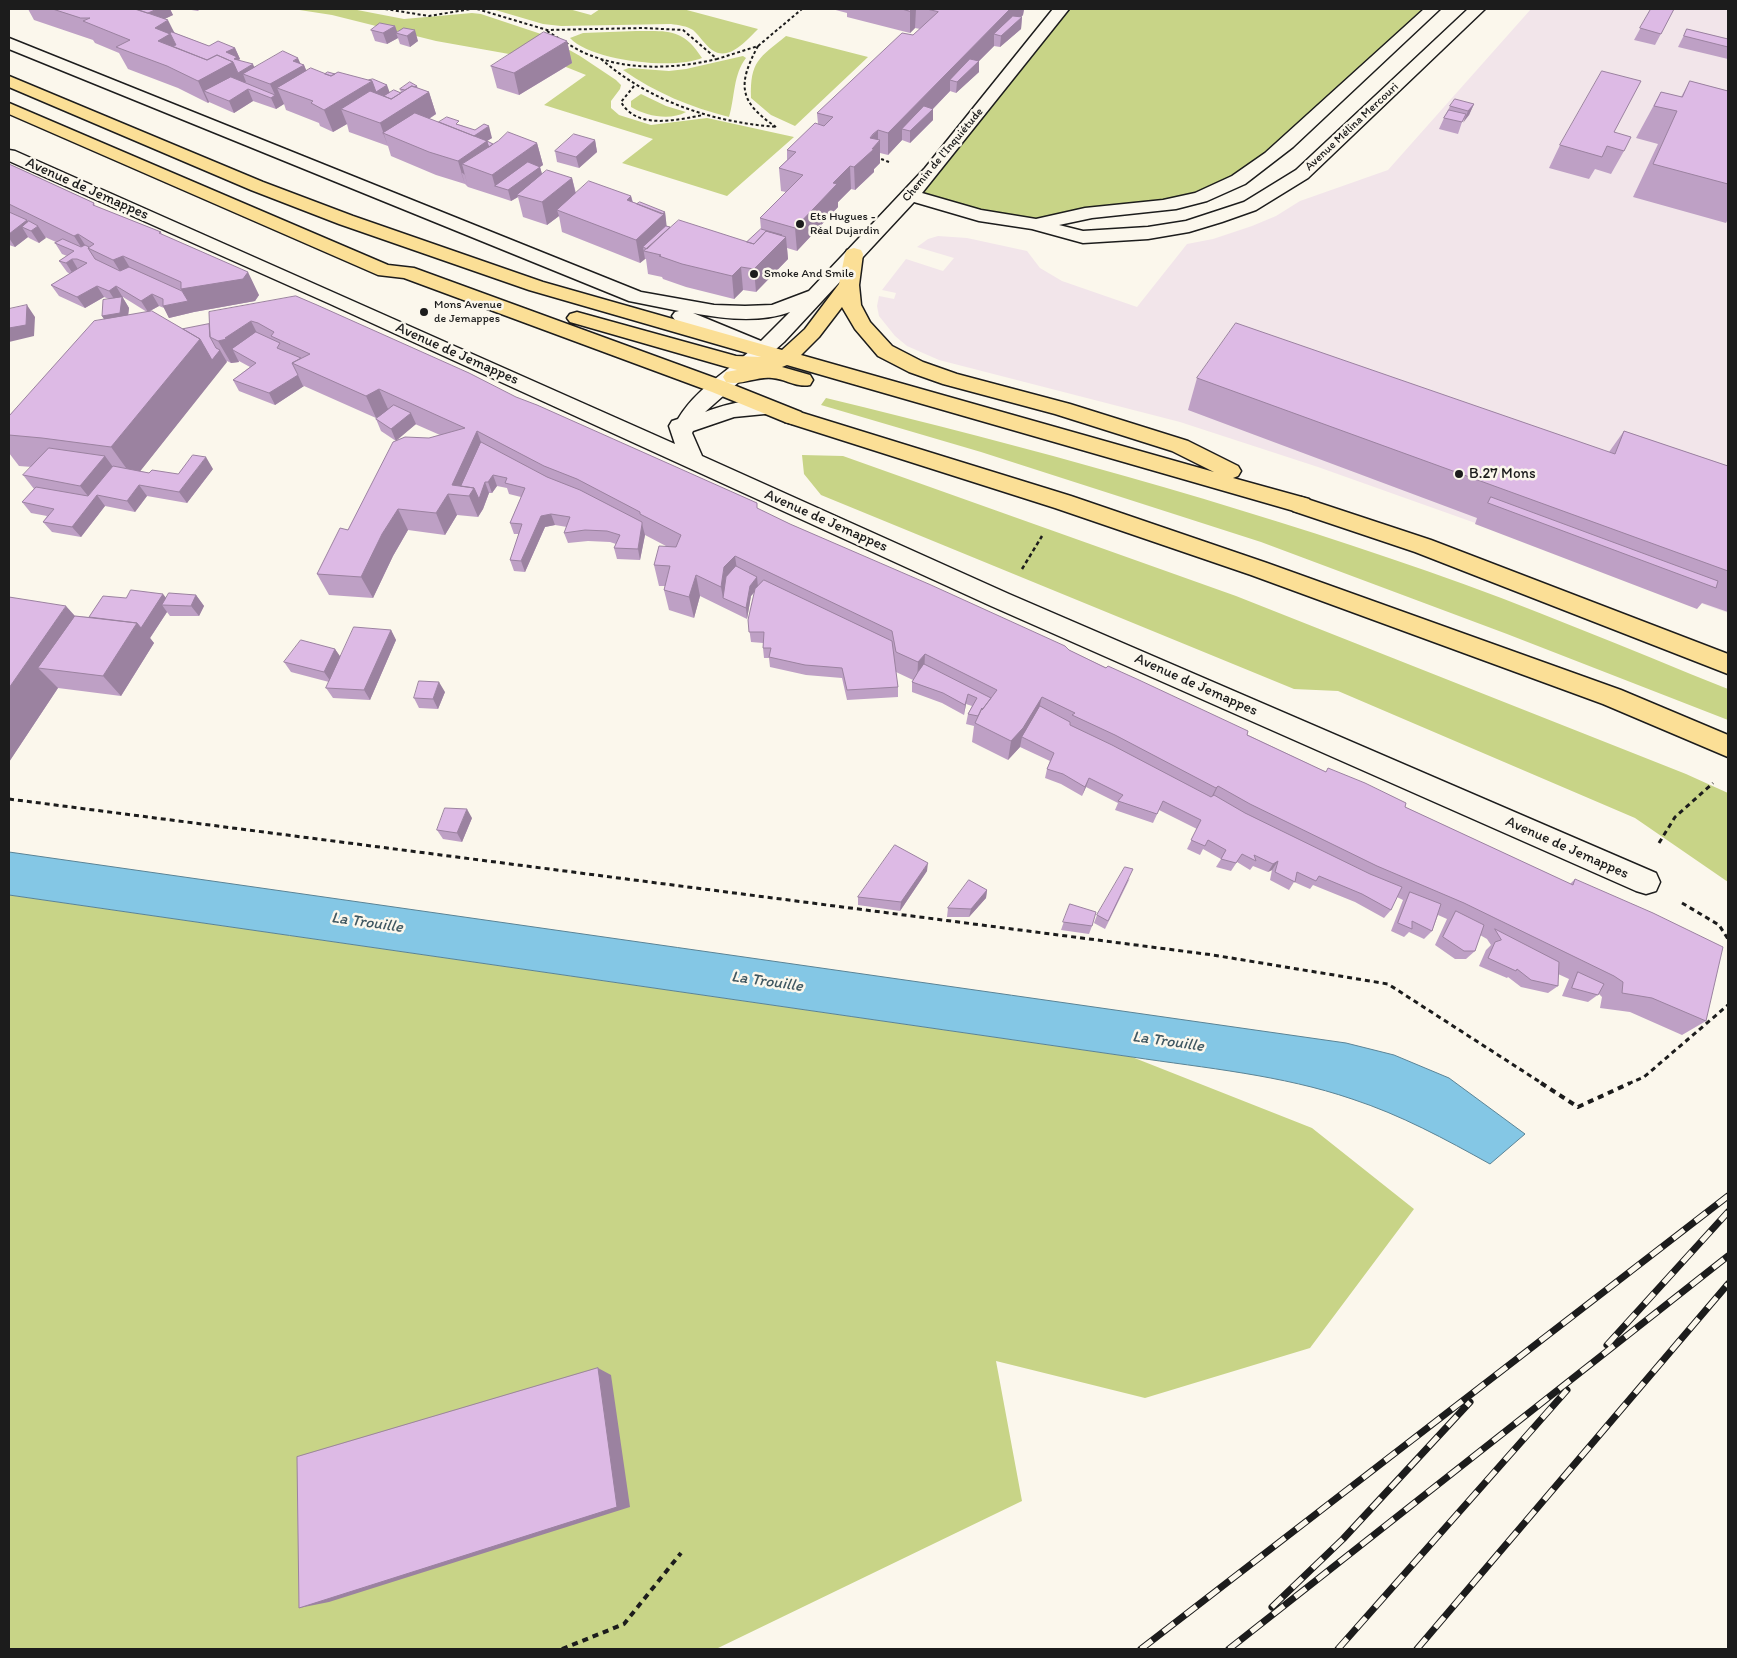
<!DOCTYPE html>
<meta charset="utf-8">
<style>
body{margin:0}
#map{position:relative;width:1737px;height:1658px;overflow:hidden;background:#fbf7ec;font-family:Itim,sans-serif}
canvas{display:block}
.frame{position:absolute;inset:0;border:10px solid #1c1c1c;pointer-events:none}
</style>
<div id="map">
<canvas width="1737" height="1658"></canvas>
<div class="frame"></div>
</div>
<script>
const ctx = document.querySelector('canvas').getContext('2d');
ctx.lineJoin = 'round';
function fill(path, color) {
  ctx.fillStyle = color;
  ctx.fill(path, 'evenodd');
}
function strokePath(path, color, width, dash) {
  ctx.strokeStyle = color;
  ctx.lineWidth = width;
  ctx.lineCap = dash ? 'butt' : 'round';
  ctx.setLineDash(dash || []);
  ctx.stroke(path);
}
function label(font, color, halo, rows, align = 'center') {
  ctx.font = font + ' Itim,sans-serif';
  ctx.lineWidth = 5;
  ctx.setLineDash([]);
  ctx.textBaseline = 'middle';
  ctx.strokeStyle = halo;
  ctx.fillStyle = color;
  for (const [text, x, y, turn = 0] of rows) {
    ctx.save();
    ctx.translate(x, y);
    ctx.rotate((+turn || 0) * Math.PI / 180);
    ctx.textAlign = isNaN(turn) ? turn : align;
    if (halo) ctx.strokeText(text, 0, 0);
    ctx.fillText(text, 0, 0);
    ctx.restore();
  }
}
const built = new Path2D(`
 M1531 9H1728V613L1318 467 1180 422 939 360 907 346 895 336 879 316 877 306 879 296 894 299 896 293 882 290 906 259 943 271 954 258 917 247 928 239 938 236 967 238 1027 251 1040 268 1062 281 1137 307 1187 244 1213 239 1252 226 1276 216 1300 201 1388 170Z`);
const green = new Path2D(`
 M293 9H352L404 19 472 13 481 14 541 34 580 56 616 80 621 85 620 89 611 101V108L619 115 651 125 707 118 794 137 727 196 622 163 653 139 544 105 586 75 566 67 526 57 436 41 332 15Z
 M492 9H569L591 15 600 9H683L758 29C747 40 729 62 712 50 705 45 700 36 693 30 687 26 678 25 671 24L561 26 543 24Z
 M1061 9H1433L1278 152 1200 197 1033 224 910 195 931 172Z
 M636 31C668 31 683 28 702 58 674 70 591 61 570 38L583 33Z
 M786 36 868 57 795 126 771 115 751 98C750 61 759 58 786 36Z
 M743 56 746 58C733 75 735 97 729 117 690 107 656 93 623 70L629 68 669 71 686 69Z
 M641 94 666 106 686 112C670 121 646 116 631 107V101Z
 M826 398C1029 447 1229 502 1427 571 1528 606 1628 649 1728 689V720L1507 634 1261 542 981 452 821 405Z
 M802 455 843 456 1236 596 1686 774 1728 793V882L1635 818 1338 691 1294 689 821 495 804 474Z
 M9 895 1132 1057 1312 1128 1414 1209 1310 1348 1145 1398 996 1361 1022 1501 716 1649H9Z`);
const water = new Path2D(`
 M9 852 1346 1043 1394 1055 1449 1078 1525 1134 1490 1164C1445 1139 1401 1115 1352 1099 1282 1075 1205 1068 1132 1057L9 895Z`);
const pathFar3 = new Path2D(`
 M385 9 429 16 471 9
 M477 9 547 30 643 28 683 30 717 59 758 46 802 9
 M547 31C560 39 573 48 587 54 628 71 675 69 717 59
 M758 46C737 85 739 102 776 127
 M601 59C651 102 712 122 777 127
 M634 86 621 102C637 130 676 120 703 115
 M876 157 889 162`);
const pathFar2 = new Path2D(`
 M1022 569 1042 536`);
const pathFar1 = new Path2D(`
 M9 799 1213 955 1388 984 1543 1084
 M1659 843 1675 817 1713 783
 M1682 903 1719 925 1728 939
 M1628 1084 1644 1077 1728 1005`);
const path = new Path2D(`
 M1541 1083 1578 1107 1630 1083
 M562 1649 624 1624 681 1553`);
const minor = new Path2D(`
 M1053 9H1069L922 193 981 210 1036 219 1085 208 1163 200 1195 193 1232 176 1265 153 1424 9H1440L1293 147 1245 184 1207 201 1176 209 1092 218 1059 225 1083 231 1148 227 1186 221 1244 202 1296 170 1468 9H1485L1308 178 1256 210 1222 222 1189 232 1148 239 1083 243 1032 229 979 221 914 202 784 342 705 412C727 404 751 397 775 403L778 408 775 413 734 417 693 431 692 433 702 456 1009 594 1656 873 1660 882 1656 891 1646 894 1636 891 991 606 328 303 9 161V150L15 151 675 444 669 426 672 421 678 419C695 390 725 373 750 351L675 320 672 316 675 312 679 311 629 301 9 49V38L641 292 714 305 745 306 772 305 809 291 925 168ZM790 312 761 341 693 313C724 319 760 323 790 312Z`);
const major = new Path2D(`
 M9 76 263 182 353 216 543 282 782 350 805 329 839 284 845 254 847 250 854 248 861 250 863 254 859 285 861 305 870 322 892 346 923 362 957 374 1070 404 1188 441 1238 466 1241 471 1238 476 1233 478 1309 499 1312 505 1309 511 1301 513 787 365 782 367 810 375 813 380 810 385C797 388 786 379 772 378 757 376 741 386 726 382L723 377 726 372 737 370 570 322 567 318 570 314 577 312 736 356 761 357 529 290 339 224 251 190 9 87ZM842 307 855 329 878 356 909 372 943 384 1055 414 1172 451 1214 472 801 355 819 337Z
 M9 103 388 265 414 268 726 382 801 412 804 417 801 422 793 424 785 422 712 392 404 278 378 275 9 114Z`);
const highway = new Path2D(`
 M793 410 1071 496 1267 563 1621 690 1728 735V757L1603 704 1251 575 1055 508 785 422 782 417 785 412Z
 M1301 497 1431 540 1728 654V674L1415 552 1293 511 1290 505 1293 499Z`);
const rail = new Path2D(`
 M1607 1345 1728 1212
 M1272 1607 1343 1539 1470 1402
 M1141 1649 1728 1196
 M1229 1649 1728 1256
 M1338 1649 1567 1390
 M1417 1649 1728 1284`);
const wall = new Path2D(`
 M28 9H170L173 15 164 19 175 33 209 46 235 48 240 59 239 60 254 67 300 64 304 65 306 70 325 74 390 93H401L400 89 417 86V88L429 92 436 114 429 119 439 122 461 125 492 138 487 141 493 144 537 143 543 165 540 167 542 174 572 178 576 193 631 196 633 202 665 212 666 223 665 224 666 226 670 227 747 242 761 229 760 218 786 192 781 191 779 168 787 160V150L818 124 817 113 920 29 915 28 910 33 847 17V13L832 9H1024L1023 15 1021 17H1022L1021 29 1000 47 994 46 979 61V72L956 93 950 91 933 109V120L910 143 902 140 888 155 880 153V163L874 169V172L855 190 851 189 838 202V207L797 251 787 248 788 259 756 292 743 290 734 299 686 287 663 279 662 277 648 274 646 259H645L640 263 562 232 559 216 547 225 523 217 518 197 511 201 499 197 468 187 465 184 436 175 391 156 388 146 349 132 347 124 333 132 320 126 319 123 286 110 284 104 276 109 253 101 234 113 209 102 208 103 178 88 128 69 119 53 95 43 93 40 34 20Z
 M185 9H200L198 11Z
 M1651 9H1674L1655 45 1634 40Z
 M395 26 397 33 404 28 418 41 410 47 400 44 398 38 387 44 375 41 371 30Z
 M1687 29 1728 39V59L1678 47Z
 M567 41 572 63 519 95 497 88 491 66Z
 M1690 81 1728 91V219L1726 223 1633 197 1658 144 1636 138 1661 92 1681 97Z
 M1474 104 1469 115 1462 122 1458 134 1439 129 1444 118 1450 106Z
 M1614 132 1624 151 1611 174 1595 169 1589 179 1549 168 1560 145Z
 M595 140 597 152 579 168 557 162 555 151Z
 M9 164 94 203 95 206 161 232 162 235 259 295 255 301 194 312 169 318 164 308 159 306 150 311 183 329 209 324 296 296 790 524 1069 650 1326 772 1405 807 1570 884 1575 879 1706 1021 1682 1035 1630 1012 1600 1008 1602 997 1599 994 1588 1002 1562 996 1569 979 1558 974V986L1548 993 1521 987 1508 977 1507 978 1479 966 1486 950 1491 945 1487 939 1480 935 1475 951 1466 959H1455L1435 945 1447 919 1438 915 1432 931 1424 939 1409 932 1404 937 1391 931 1403 900 1397 897 1391 910 1384 918 1355 902 1313 885 1310 889 1294 882 1289 890 1270 880 1272 870 1268 872 1253 866 1250 870 1237 862 1231 871 1216 867 1221 859 1203 849 1200 855 1187 849 1197 829 1159 810 1153 823 1115 810 1118 803 1086 787 1082 796 1061 784 1045 778 1047 769 1050 761 1020 747 1008 760 972 742 974 726 966 724 968 714 972 706 966 704 964 715 942 703 912 692V682L913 680 896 672 898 687V697L847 700 842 678 806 675 770 667 769 658H764L763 648V643L751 642 748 620 755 592 751 596 747 619 700 596 694 618 669 610 664 590 665 586H659L654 565 666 546 645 535 640 560 617 559 614 548 616 544 610 542 588 541 568 543 564 533 567 527 555 525 545 527 525 572 514 571 510 560 519 534H514L510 523 521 497 509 494 507 488 497 486 492 493H489L483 509 478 517 457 515 445 535 408 530 393 556 373 598 329 595 317 574 348 530 396 441 381 431 376 419 379 417 376 418 304 386 275 405 239 391 233 380 250 367 239 361V362L231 363 227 361 140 471 149 473 178 474 213 469 187 503 147 496 135 512 105 506 81 537 52 532 43 522 47 516 31 513 22 502 34 489 23 475 32 467 19 466 9 453V416L104 319 102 316 109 299 104 297 85 308 59 296 51 285 70 274 67 272 59 261 67 256 62 254 55 243 56 242 45 237 39 243 29 238 28 237 15 247 9 245ZM123 297 147 312 128 315 129 308 123 298ZM415 424 440 435 429 438 396 440 416 424Z
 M1197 378 1609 452 1624 431 1728 466V612L1702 603 1697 609 1475 524 1477 518 1188 410Z
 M196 595 204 606 199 616H170L167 612 150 638 154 643 121 696 58 688 9 762V597L75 616 89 617 126 598H166Z
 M391 630 396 640 370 700 333 698 326 688 329 682 291 672 284 662 335 649 340 657Z
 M445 692 438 709 419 708 414 698Z
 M472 818 462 842 443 839 437 830Z
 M927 871 900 911 858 905V897Z
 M1130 878 1105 929 1094 923 1097 915Z
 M987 890 986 898 969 917H947L948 908Z
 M1070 904 1092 926 1089 934 1061 930Z`);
const shadedWall = new Path2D(`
 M157 9H170L173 15 142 30 136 19Z
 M912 9H916L915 28 910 33V11Z
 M1010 9H1024L1023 15 1014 24 1022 17 1021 29 1000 47 1001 36 994 34V46L973 67 979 61V72L956 93 957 82 950 80V91L923 119 933 109V120L910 143V131L902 129V140L888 155V133Z
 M168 20 179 42 181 56 158 41 155 28Z
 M395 26 398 34 396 33 398 38 387 44 383 33Z
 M415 30 418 41 410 47 407 36Z
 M567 41 572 63 519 95 514 73Z
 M235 48 240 59 233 62 243 84 204 91 209 102 208 103 198 81 226 52Z
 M298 58 302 67 304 65 313 87 277 88 284 104 276 109 271 98 275 95 270 84 293 61Z
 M253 64 258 76 243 74 246 82 243 84 238 73Z
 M372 81 387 85 391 96 341 109 347 124 333 132 324 110Z
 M417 86 420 97 429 92 436 114 398 139 383 133 388 146 380 123 408 91Z
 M248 89 253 101 234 113 229 101Z
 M1474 104 1469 115 1463 123 1468 111Z
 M489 126 492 138 477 147 473 136Z
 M878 130V143L880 140V163L874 169V172L855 190 854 167 870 138Z
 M595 140 597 152 579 168 576 157Z
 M487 141 508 159 462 164 468 187 465 175 461 172 465 184 458 161Z
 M537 143 543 165 540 167 543 178 517 195 518 197 511 201 508 190 495 186 492 175Z
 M850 166 851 189 838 202V207L797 251 795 228 833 183Z
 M572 178 577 200 557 210 559 216 547 225 542 202Z
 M631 196 635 214 627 200Z
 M665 212 668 237 643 247 645 259 640 263 636 240 653 221Z
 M27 220 33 230 38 226 46 238 39 243 31 231 22 227 28 237 15 247 9 238V234Z
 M78 234 92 256 88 258 74 236Z
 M786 237 788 259 756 292 754 269Z
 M123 256 136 278 127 283 113 260Z
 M72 259 79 271 73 274 66 263Z
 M741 267 743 290 734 299 732 276Z
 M248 272 259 295 255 301 194 312 169 318 163 306 188 301 181 289Z
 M97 286 104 297 85 308 77 297Z
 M116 286 129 308 127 325 110 328 102 316 116 302 109 291Z
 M152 294 159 306 148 312 141 301Z
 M27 305 35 317 34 336 9 342V328Z
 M251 321 262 343 233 350 239 362 231 363 218 341 225 338Z
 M200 339 220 350 227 362 134 479 111 447Z
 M298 375 303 386H304L275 405 269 393Z
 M379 389 389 411 376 418 366 396Z
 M411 413 416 424 396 441 391 429Z
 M477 431 485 453 466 496 452 485Z
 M105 456 121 478 97 495 105 506 81 537 72 527 92 501 80 486Z
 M206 457 213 469 187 503 179 492Z
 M493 475 497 486 492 493 488 482Z
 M485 482 489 493 483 509 478 517 469 496 474 488Z
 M139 485 147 496 135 512 127 501Z
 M448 494 457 515 445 535 436 513Z
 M398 509 408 530 393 556 373 598 361 577 382 534Z
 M551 514 555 525 545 527 525 572 521 561 541 516Z
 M642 524 645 535 640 560 638 549Z
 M735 556 738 577 723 598 721 587 724 567Z
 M696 575 700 596 694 618 689 597Z
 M757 577 758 587 751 596 747 619 746 608 750 586Z
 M163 594 171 604 162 605 167 612 150 638 154 643 121 696 103 676 137 623Z
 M196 595 204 606 199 616 191 606Z
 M66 606 93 636 38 668 58 688 9 762V688Z
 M391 630 396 640 370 700 364 690Z
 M335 649 342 659 331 682 324 672Z
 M925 654 924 674 917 682 918 662Z
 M439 682 445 692 438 709 433 699Z
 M968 694 966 704 964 715 965 705Z
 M1042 697 1037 716 1022 737 1020 747 1008 760 1011 741Z
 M1089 778 1086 787 1082 796 1085 787Z
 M1218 786 1209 805 1207 806 1216 788Z
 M467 809 472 818 462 842 457 833Z
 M1278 861 1272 870 1268 872 1273 864Z
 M928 863 927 871 900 911 901 902Z
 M987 890 986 898 969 917 971 909Z
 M598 1368 611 1375 630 1507 329 1602 299 1608Z`);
const building = new Path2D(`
 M53 9H136L168 20 155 28 170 34 158 41 207 60 217 55 233 62 198 81 167 66 116 47 130 40 83 21 90 18H81Z
 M135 9H157L148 13Z
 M902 9H912L910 11Z
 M927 9H1010L888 133 878 130 873 134 870 138 880 140 872 149H874L854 167 850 166 833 183 837 184 795 228 760 218 803 175 779 168 796 152 787 150 815 123 824 126 833 117 817 113 902 33 913 35 938 12Z
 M1651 9H1674L1661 34 1640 28Z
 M1013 16 1022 17 1001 36 994 34Z
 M380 23 395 26 383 33 371 30Z
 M404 28 415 30 407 36 396 33Z
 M1687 29 1728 39V47L1684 36Z
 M172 32 209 46 218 41 235 48 226 52 237 57 234 59 253 64 238 73 233 62 217 55 207 60 172 46 176 45 170 33Z
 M544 32 567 41 514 73 491 66Z
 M283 51 298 58 293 61 304 65 270 84 243 74Z
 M970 59 979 61 957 82 950 80Z
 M311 68 331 76 338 72 372 81 324 110 311 103 313 101 277 88Z
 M1602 71 1641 81 1614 132 1631 137 1624 151 1607 146 1602 157 1560 145Z
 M328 72 335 74 331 76 325 74Z
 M231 77 275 95 271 98 248 89 229 101 204 91Z
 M373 79 387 85 376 92 372 81 369 80Z
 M1690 81 1728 91V184L1653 164 1677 111 1654 106 1661 92 1682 97Z
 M410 82 417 86 414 87 412 86 405 90 400 89Z
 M412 86 429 92 380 123 341 109 370 91 391 99Z
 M394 90 401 93 391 99 384 96Z
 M1455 99 1474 104 1468 111 1450 106Z
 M924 106 933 109 910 131 902 129Z
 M1449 110 1466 114 1462 122 1444 118Z
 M415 113 487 141 458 161 429 152 383 133Z
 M447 117 459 121 456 124 475 130 484 124 489 126 474 136 439 122Z
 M508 132 537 143 492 175 462 164 498 141Z
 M574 134 595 140 576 157 555 151Z
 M487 141 493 144 489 147Z
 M528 162 540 167 508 190 495 186Z
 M9 164 94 203 93 205 161 232 159 233 248 272 243 279 181 289V282L123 256 113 260 88 248 94 244 78 234 74 236 9 204Z
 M547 170 572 178 542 202 517 195Z
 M589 181 631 196 627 200 664 214 636 240 557 210Z
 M640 202 665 212 662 214 637 204Z
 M9 212 27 220 9 234Z
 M679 220 754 244 766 231 786 237 754 269 741 267 732 276 682 264 659 256 661 255 644 251Z
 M29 221 38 226 31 231 22 227Z
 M666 226 670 227 647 249 643 247Z
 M761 229 782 235 766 231 754 244 747 242Z
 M63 239 81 247 85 245 89 247 88 248 95 259 120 271 129 267 182 291 188 301 163 306V299L152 294 141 301 116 286 109 291 97 286 77 297 51 285 87 263 77 259H72L66 263 59 261 74 251 55 243Z
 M296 296 317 305 469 373 516 397 537 405 757 503V508L790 524 931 585 1065 646 1069 650 1106 668 1108 666 1139 680 1248 731 1247 735 1326 772 1328 768 1365 783 1406 803 1405 807 1573 885 1575 879 1653 913 1723 947 1706 1021 1652 998 1622 993 1623 982 1614 976 1464 903 1377 866 1250 804 1218 786 1216 788 1115 735 1072 715 1075 713 1042 697 1023 728 1011 741 975 723 982 708V710L997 690 925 654 918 662 896 652 892 631 735 556 724 567 721 587 696 575 689 597 664 590 670 566 654 565 659 546 676 547 681 535 640 514V512L577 479 544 466 477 431 452 485 474 488 469 496 448 494 436 513 398 509 382 534 361 577 317 574 340 528 348 530 393 442 405 437 429 438 465 428 379 389 366 396 292 363 310 354 271 336 274 332 258 323 251 321 225 338 227 339 218 341 210 337 209 312Z
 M122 297 120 313 102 316 103 300Z
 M27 305 26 325 9 328V309Z
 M152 311 200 339 111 447 42 438 9 435V416L94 321Z
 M1236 323 1615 454 1624 431 1728 466V571L1197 378Z
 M209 324 210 337 216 348 220 350 212 360 200 339 183 329Z
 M256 332 280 343 277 348 301 358 292 363 298 375 269 393 233 380 256 363 233 350 232 349Z
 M394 405 411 413 391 429 376 419Z
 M481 442 547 477 580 490 642 522V524L638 549 614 548 620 535 607 531 585 530 564 533 570 517 551 514 541 516 521 561 510 560 522 524 510 523 525 488 505 483 507 478 493 475 488 482H485L479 499 474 488 461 486Z
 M49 448 105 456 80 486 23 475Z
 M193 455 206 457 179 492 139 485 127 501 97 495 72 527 43 522 54 509 22 502 36 487 88 496 113 466 149 473 152 470 178 474Z
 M1491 497 1718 581 1716 588 1488 503Z
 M736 566 757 577 750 586 746 608 723 598 726 577Z
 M764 580 892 641 898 687 847 690 842 668 805 665 769 657 771 648H763L764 632H749L748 620 755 589Z
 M131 590 163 594 141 628 137 623 89 617 103 596 126 598Z
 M169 593 196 595 191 606 162 605Z
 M9 597 66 606 9 688Z
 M75 616 137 623 103 676 38 668Z
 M354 627 391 630 364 690 326 688Z
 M301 640 335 649 324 672 284 662Z
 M924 664 991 698 982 710V708L978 716 968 714 977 698 968 694 965 705 943 693 912 682 918 672Z
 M419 681 439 682 433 699 414 698Z
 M1040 706 1070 722V725L1112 745 1211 797 1214 795 1245 813 1370 874 1402 887 1391 910 1362 894 1319 876 1316 881 1297 872 1295 882 1275 872 1278 861 1273 864 1254 855 1256 861 1242 854 1236 863 1221 859 1226 850 1208 840 1205 846 1191 840 1201 820 1163 801 1157 814 1118 801 1123 795 1089 778 1085 787 1063 774 1047 769 1054 753 1022 737Z
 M445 808 467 809 457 833 437 830Z
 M895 845 928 863 901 902 858 897Z
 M1125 867 1133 869 1108 921 1097 915Z
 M969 880 987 890 971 909 948 908Z
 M1410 892 1441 904 1432 931 1412 921V929L1398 923Z
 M1070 904 1096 912 1092 926 1063 922Z
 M1456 911 1484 925 1475 951H1464L1443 937Z
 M1495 929 1559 962 1558 986 1531 980 1517 969 1516 971 1488 958 1495 942 1501 940Z
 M1578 972 1604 984 1598 995 1572 988Z
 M598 1368 617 1507 299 1608 297 1457Z`);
const markers = [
 [800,224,5,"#1c1c1c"],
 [754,274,5,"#1c1c1c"],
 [424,312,5,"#1c1c1c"],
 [1459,474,5,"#1c1c1c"]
];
const farStreetnames = [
 ["Avenue Mélina Mercouri",1352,127,-43],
 ["Chemin de l'Inquiétude",943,155,-50]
];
const farPoinames = [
 ["Ets Hugues -",810,217],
 ["Réal Dujardin",810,231],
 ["Smoke And Smile",764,274],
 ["Mons Avenue",434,305],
 ["de Jemappes",434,319]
];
const streetNames = [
 ["Avenue de Jemappes",87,189,24],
 ["Avenue de Jemappes",457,354,24],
 ["Avenue de Jemappes",826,521,24],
 ["Avenue de Jemappes",1196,685,24],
 ["Avenue de Jemappes",1567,848,24]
];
const poiNames = [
 ["B.27 Mons",1469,474]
];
const waterNames = [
 ["La Trouille",367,923,8],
 ["La Trouille",767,982,8],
 ["La Trouille",1168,1042,8]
];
fill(built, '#f2e5ea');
fill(green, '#c8d487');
fill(water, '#84c7e5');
strokePath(water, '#5a8395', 1);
strokePath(minor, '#1c1c1c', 3);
strokePath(major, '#1c1c1c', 3);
strokePath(highway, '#1c1c1c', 3);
strokePath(pathFar3, '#1c1c1c', 2, [3, 2.5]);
strokePath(pathFar2, '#1c1c1c', 2.5, [4, 3]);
strokePath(pathFar1, '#1c1c1c', 3, [5, 4]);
strokePath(path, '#1c1c1c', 4, [6, 5]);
fill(minor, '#fbf7ec');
fill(major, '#fbdf96');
fill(highway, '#fbdf96');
strokePath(rail, '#1c1c1c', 7);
strokePath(rail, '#fbf7ec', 5, [14]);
fill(wall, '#bea0c5');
fill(shadedWall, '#9b82a0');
fill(building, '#ddbae5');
strokePath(building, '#9b82a0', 1);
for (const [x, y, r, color] of markers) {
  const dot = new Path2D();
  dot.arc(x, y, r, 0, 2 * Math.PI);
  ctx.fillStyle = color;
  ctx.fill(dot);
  strokePath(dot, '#fbf7ec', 2);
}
label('12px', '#1c1c1c', '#fbf7ec', farStreetnames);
label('12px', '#1c1c1c', '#fbf7ec', farPoinames, 'left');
label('15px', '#1c1c1c', '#fbf7ec', streetNames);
label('15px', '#1c1c1c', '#fbf7ec', poiNames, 'left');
label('italic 16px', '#405862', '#fbf7ec', waterNames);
</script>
